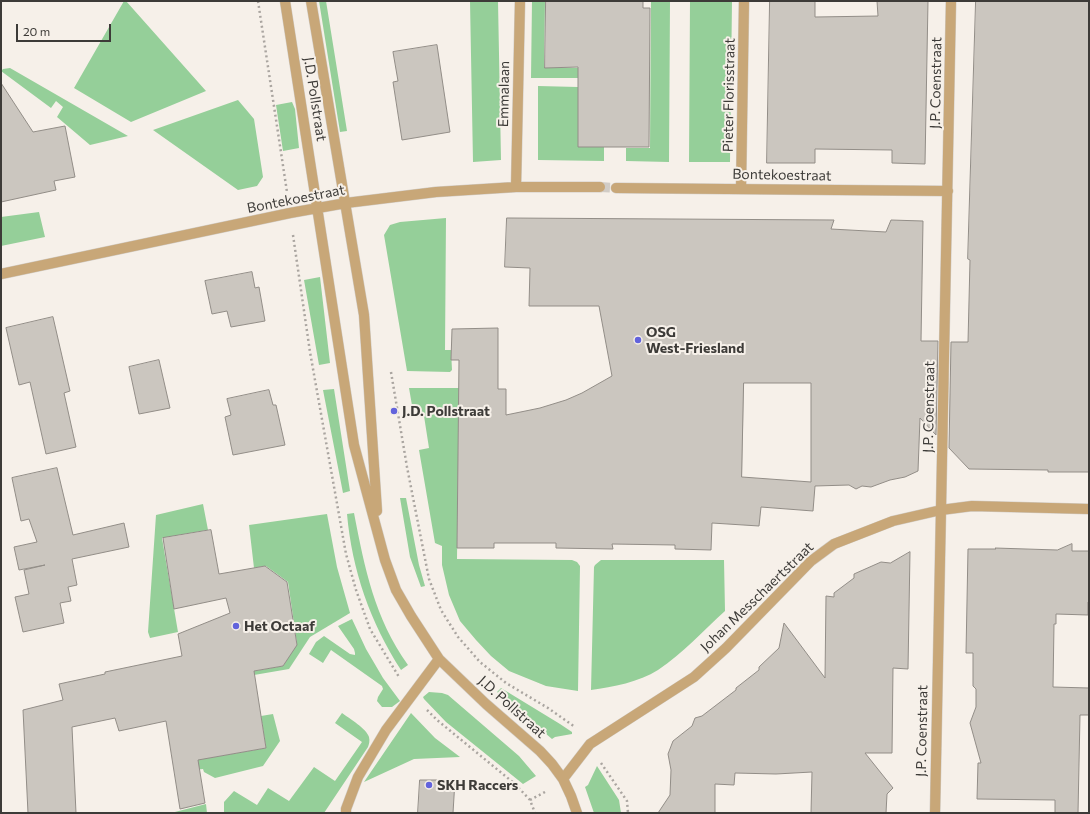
<!DOCTYPE html>
<style>
body{margin:0}
#map{position:relative;width:1090px;height:814px;overflow:hidden;background:#f6f0e9;font-family:Commissioner,sans-serif}
canvas{display:block}
.frame{position:absolute;inset:0;border:2px solid #3d3b38;pointer-events:none}
.scale{position:absolute;left:16px;top:24px;width:95px;height:18px;box-sizing:border-box;border:2px solid #3d3b38;border-top:0;padding-left:5px;font-size:12px;line-height:14px;white-space:nowrap;color:#3d3b38;-webkit-text-stroke:3px #f6f0e9;paint-order:stroke}
</style>
<div id="map">
<canvas width="1090" height="814"></canvas>
<div class="frame"></div>
<div class="scale">20 m</div>
</div>
<script>
const ctx = document.querySelector('canvas').getContext('2d');
ctx.lineJoin = 'round';
function fill(path, color) {
  ctx.fillStyle = color;
  ctx.fill(path, 'evenodd');
}
function strokePath(path, color, width, dash) {
  ctx.strokeStyle = color;
  ctx.lineWidth = width;
  ctx.lineCap = dash ? 'butt' : 'round';
  ctx.setLineDash(dash || []);
  ctx.stroke(path);
}
function label(font, color, halo, rows, align = 'center') {
  ctx.font = font + ' Commissioner,sans-serif';
  ctx.lineWidth = 4;
  ctx.setLineDash([]);
  ctx.textBaseline = 'middle';
  ctx.strokeStyle = halo;
  ctx.fillStyle = color;
  for (const [text, x, y, turn = 0] of rows) {
    ctx.save();
    ctx.translate(x, y);
    ctx.rotate((+turn || 0) * Math.PI / 180);
    ctx.textAlign = isNaN(turn) ? turn : align;
    if (halo) ctx.strokeText(text, 0, 0);
    ctx.fillText(text, 0, 0);
    ctx.restore();
  }
}
const green = new Path2D(`
 M124 1H126L206 91 131 122 74 88Z
 M319 1H326L347 131 340 132Z
 M470 1H498L501 160 473 162Z
 M532 1H545L544 67 578 68V78H531Z
 M651 1H670L669 162 626 161V148H650Z
 M690 1H732L730 162H689Z
 M10 68 128 136 90 145 57 117 63 107 56 101 51 108 1 71 3 69Z
 M538 86 578 87V147H604V161L538 160Z
 M238 100 254 119 263 177 257 186 238 190 153 130Z
 M292 102 295 109 299 148 283 151 276 105Z
 M39 212 45 237 1 246V217Z
 M446 218 445 350H451L452 370 450 372 407 371 384 235 390 225 400 222Z
 M320 277 330 363 319 365 304 280Z
 M409 388H459L457 559 572 560 577 562 580 566 578 691 546 686 509 671 491 656 476 640 460 621 449 595 442 565V546L435 543 419 450 429 448 424 416 414 417Z
 M334 389 350 491 343 493 323 390Z
 M400 498H406L419 565 425 586 421 587 410 557Z
 M203 504 208 530 162 538 178 632 150 638 148 632 156 515Z
 M354 513C365 569 374 617 408 665L401 670C370 622 352 570 347 514Z
 M327 514 337 567 350 613 310 637 289 669 254 675V671L283 666 297 644 288 582 266 566 254 568 249 525Z
 M601 560H724L725 611C703 631 683 653 658 670 639 682 613 687 591 690L594 567 595 565Z
 M352 619 366 649 383 678 400 701 392 707H382L377 701 378 697 383 689 382 686 331 650 323 663 309 654 316 642 324 636 350 654 355 655V653L354 649 338 626Z
 M501 688 560 724 572 732V734L555 737 552 739 497 692Z
 M429 692 442 693 448 695 519 756 536 776 523 784 446 722 424 699 423 697Z
 M342 713C349 718 367 729 369 737 370 741 369 744 368 747L324 813H224V802L234 791 257 805 268 788 289 801 314 767 335 781 362 742 335 723Z
 M411 713 435 738 460 757 414 759 364 782Z
 M273 714 280 741 263 766 215 778 204 772 203 769 194 770 200 752 208 758 266 748 261 716Z
 M597 766 619 800 621 813H594L585 787 588 785Z
 M206 804 207 813H171Z`);
const building = new Path2D(`
 M546 1H643V8H650L649 147H578V67L545 68Z
 M770 1H815V17L878 16 877 1H928L925 164 892 163V150L815 149V163H767Z
 M976 1H1089V472H1048V470L969 469 949 448 951 342H968L970 260 968 259Z
 M437 45 450 132 402 140 393 82 398 81 393 52Z
 M1 83 33 132 65 126 75 177 54 181 56 190 1 202Z
 M507 218 834 220 831 229 886 232 891 220 923 221 921 341H938L936 435 920 418 918 471 905 477 890 480 871 487 862 486 856 489 849 485 815 486 813 511 761 507 759 526 712 523 711 550 675 549V545L612 544 613 549 556 548V543H494V548H457L459 360H451L452 329 498 328V389H506V415L540 408 566 400 582 393 612 376 599 306H529L530 268 505 267ZM744 383H811V482L742 477Z
 M252 272 255 288 259 287 265 321 231 327 227 311 212 314 205 281Z
 M53 317 70 391 64 393 76 447 46 454 30 382 19 385 6 328Z
 M159 360 170 408 139 414 129 367Z
 M269 390 273 405H276L285 445 233 455 225 417 231 415 227 399Z
 M57 468 73 535 124 523 129 547 72 559 77 585 68 587 71 601 60 603 64 623 23 632 15 597 29 594 24 570 45 565 19 570 14 547 37 542 29 519 21 521 12 478Z
 M211 530 219 574 265 566 287 582 297 645 283 666 254 671 266 748 198 760 205 803 180 809 166 721 119 731 115 718 72 727 76 813H28L23 710 63 700 59 684 105 674V672L182 656 178 634 230 613 226 598 174 609 163 538Z
 M1072 544V551H1089V602H1088V615L1056 614V624H1054L1053 687 1089 688V715H1080L1078 813H1055V800L977 799 978 763H981L970 723 976 707V689L973 686V653H966L968 549H996L995 548 1057 550Z
 M910 552 908 669 893 668 892 753H865L893 788 887 794 886 813H811L812 772 776 774 735 773 734 785 715 784V813H658L670 795 671 770 668 754 673 741 692 726 695 718 702 716 736 690V688L759 670V667L779 648 784 623 825 678 826 596 834 597V593L854 578V574L881 562 890 563Z
 M420 780H455L453 813H418Z`);
const minorTunnel = new Path2D(`
 M600 187 616 188`);
const path = new Path2D(`
 M258 1 287 192
 M293 235 310 352 346 554 356 590 370 629 399 677
 M391 372 407 467 429 579 441 610 458 637 480 662 506 683 548 708 575 727
 M427 710 437 720 515 784 530 800 535 813
 M601 763 627 801 628 813
 M530 800 545 792`);
const minor = new Path2D(`
 M285 1 354 445 385 560 396 590 411 616 439 659 486 704 540 751 552 764 563 779 571 796 577 813
 M311 1 364 315 377 511
 M516 187 520 1
 M616 188 948 191
 M741 189 744 1
 M1 274 290 213 346 203 436 192 516 187H600
 M563 779 590 744 694 677 726 648 811 561 834 544 893 521 941 510 972 506 1089 509
 M346 813V809L358 777 386 730 439 659
 M935 813 951 1`);
const markers = [
 [638,340,4,"#6263dc"],
 [394,411,4,"#6263dc"],
 [236,626,4,"#6263dc"],
 [429,785,4,"#6263dc"]
];
const streetNames = [
 ["J.P. Coenstraat",936,83,-89],
 ["Emmalaan",504,94,-89],
 ["Pieter Florisstraat",729,95,-89],
 ["J.D. Pollstraat",315,99,81],
 ["Bontekoestraat",782,175,1],
 ["Bontekoestraat",296,199,-11],
 ["J.P. Coenstraat",929,407,-89],
 ["Johan Messchaertstraat",757,597,-44],
 ["J.D. Pollstraat",512,707,42],
 ["J.P. Coenstraat",922,731,-89]
];
const poiNames = [
 ["OSG",646,332],
 ["West-Friesland",646,348],
 ["J.D. Pollstraat",402,411],
 ["Het Octaaf",244,626],
 ["SKH Raccers",437,785]
];
fill(green, '#95cf99');
fill(building, '#cbc6bf');
strokePath(building, '#928d87', 1);
strokePath(minorTunnel, '#d1ccc6', 10, [10, 5]);
strokePath(minor, '#d1ccc6', 11);
strokePath(path, '#aaa5a0', 2.5, [2, 3]);
strokePath(minor, '#c8a778', 10);
for (const [x, y, r, color] of markers) {
  const dot = new Path2D();
  dot.arc(x, y, r, 0, 2 * Math.PI);
  ctx.fillStyle = color;
  ctx.fill(dot);
  strokePath(dot, '#f6f0e9', 1.5);
}
label('14px', '#3d3b38', '#f6f0e9', streetNames);
label('bold 14px', '#3d3b38', '#f6f0e9', poiNames, 'left');
</script>
